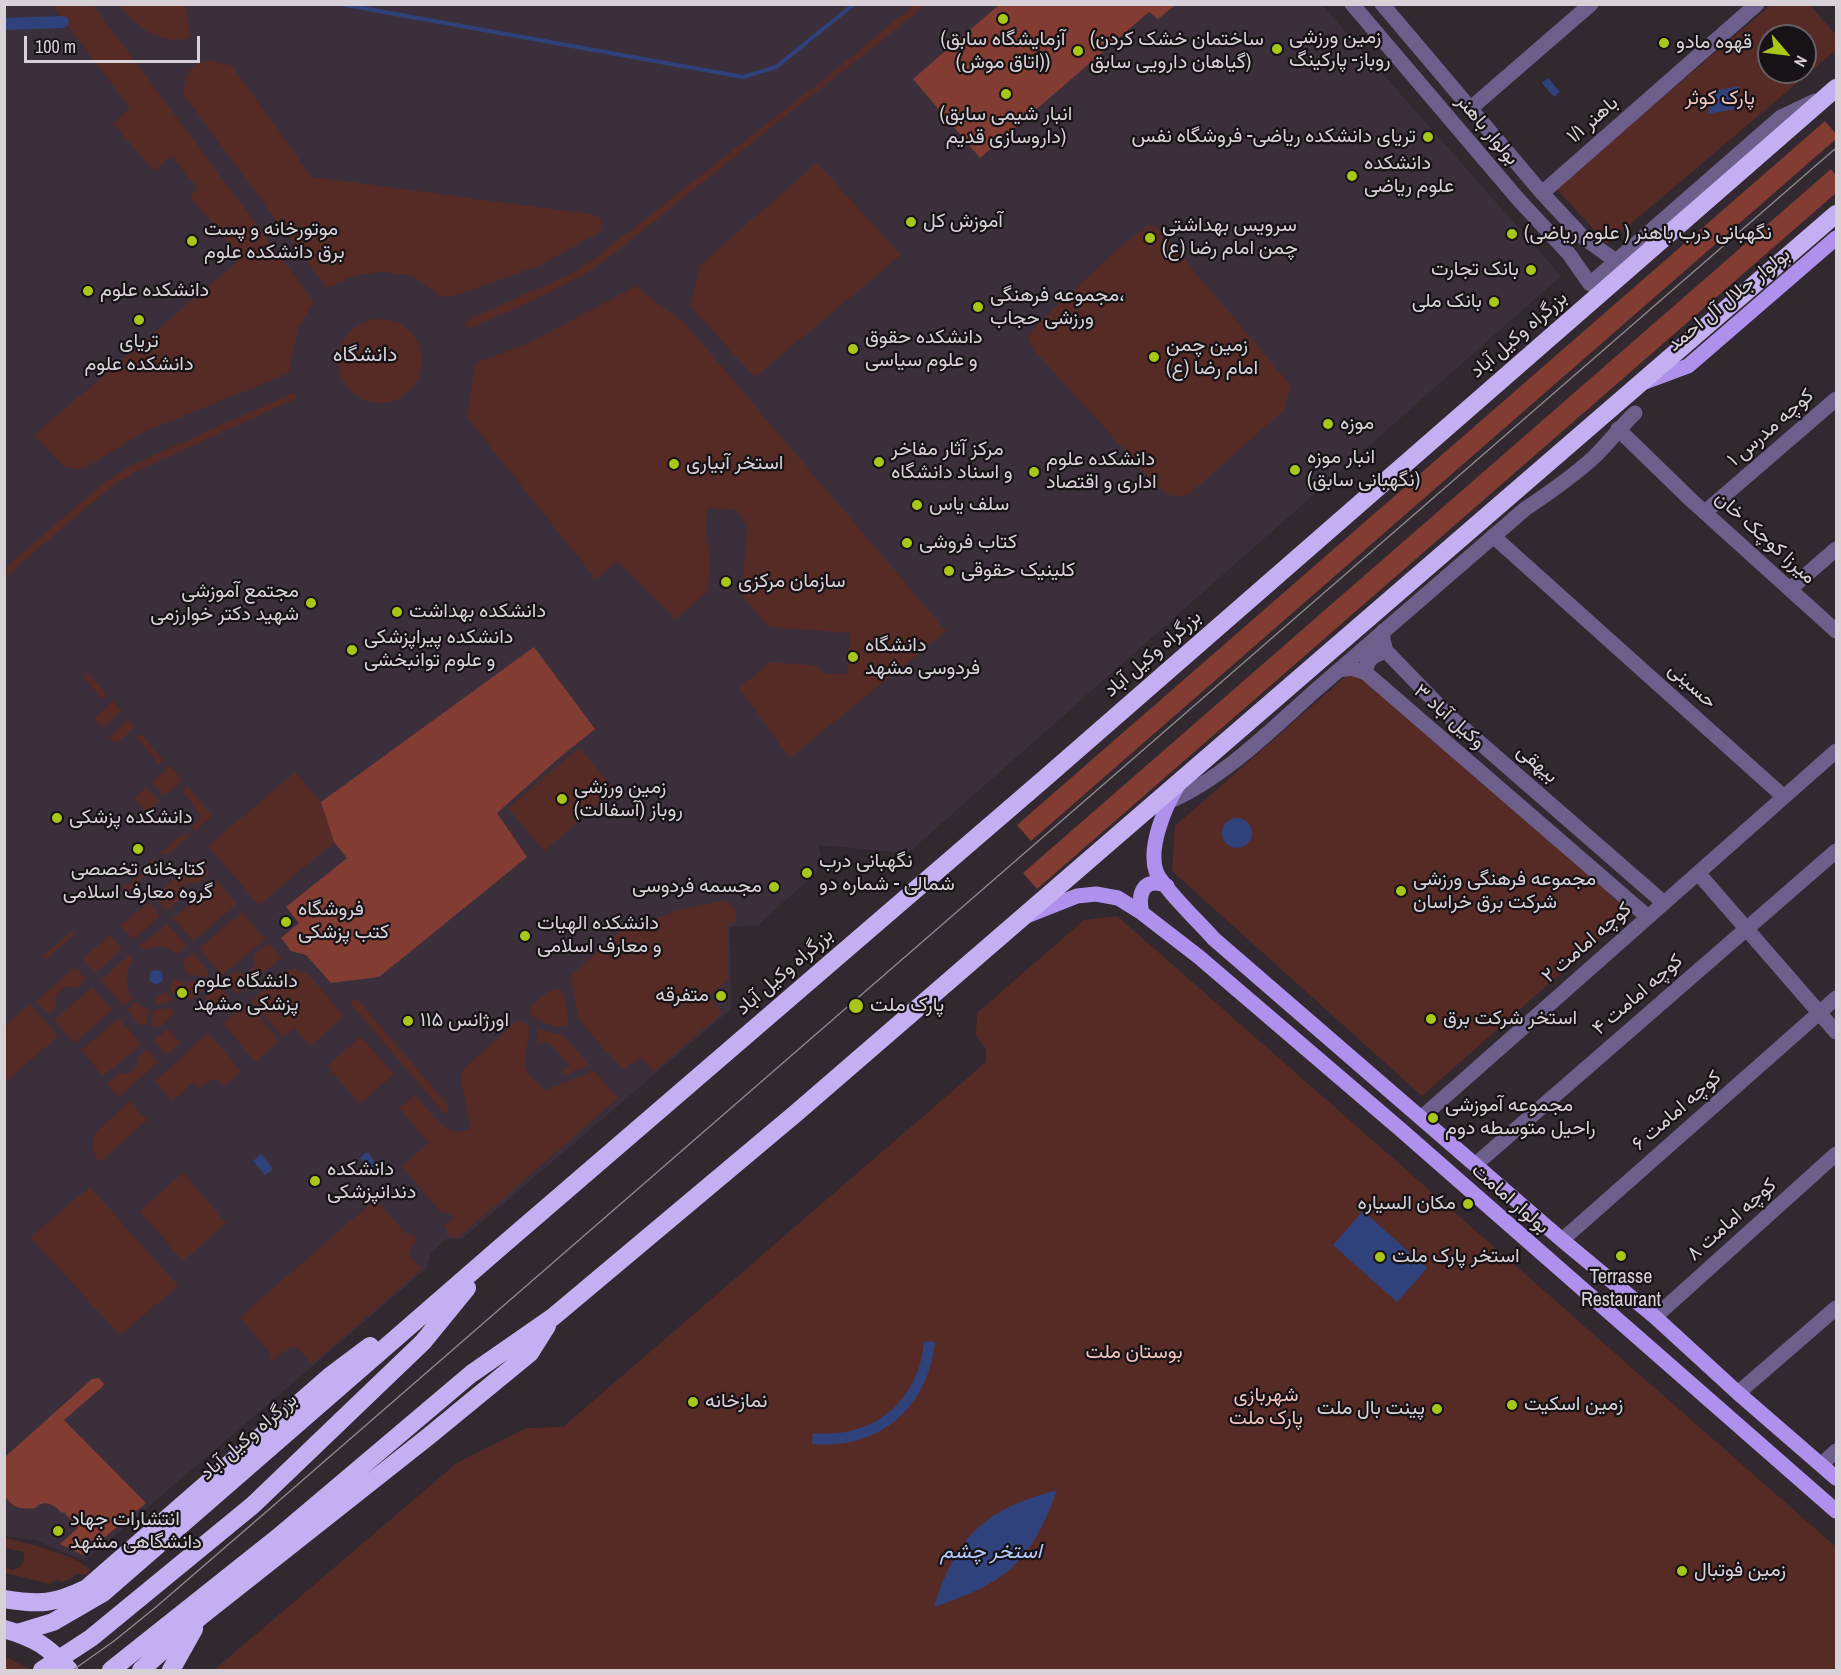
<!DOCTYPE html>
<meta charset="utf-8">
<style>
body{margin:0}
#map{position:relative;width:1841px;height:1675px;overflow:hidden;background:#312830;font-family:"Archivo Narrow",sans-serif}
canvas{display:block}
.frame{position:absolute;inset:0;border:6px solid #d8d2d8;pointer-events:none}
.north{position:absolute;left:1757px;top:24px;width:60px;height:60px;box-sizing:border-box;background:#161216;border:2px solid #645f64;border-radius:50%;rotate:118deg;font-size:16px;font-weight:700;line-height:24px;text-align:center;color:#d8d2d8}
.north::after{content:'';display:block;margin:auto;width:21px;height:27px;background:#a9c719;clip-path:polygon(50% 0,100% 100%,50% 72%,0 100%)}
.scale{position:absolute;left:24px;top:36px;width:176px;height:27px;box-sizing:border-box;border:3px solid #d8d2d8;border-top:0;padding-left:8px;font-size:18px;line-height:21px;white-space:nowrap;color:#d8d2d8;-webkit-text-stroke:4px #161216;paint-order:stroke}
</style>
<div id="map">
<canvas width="1841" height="1675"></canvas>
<div class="frame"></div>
<div class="north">N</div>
<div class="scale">100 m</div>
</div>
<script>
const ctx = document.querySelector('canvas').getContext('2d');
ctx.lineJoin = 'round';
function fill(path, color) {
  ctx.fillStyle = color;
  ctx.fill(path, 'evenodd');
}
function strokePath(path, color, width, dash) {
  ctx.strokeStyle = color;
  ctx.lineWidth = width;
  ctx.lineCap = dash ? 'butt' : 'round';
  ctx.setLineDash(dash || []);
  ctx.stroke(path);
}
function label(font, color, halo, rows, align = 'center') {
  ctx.font = font + ' "Archivo Narrow",Vazirmatn,sans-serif';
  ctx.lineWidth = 4.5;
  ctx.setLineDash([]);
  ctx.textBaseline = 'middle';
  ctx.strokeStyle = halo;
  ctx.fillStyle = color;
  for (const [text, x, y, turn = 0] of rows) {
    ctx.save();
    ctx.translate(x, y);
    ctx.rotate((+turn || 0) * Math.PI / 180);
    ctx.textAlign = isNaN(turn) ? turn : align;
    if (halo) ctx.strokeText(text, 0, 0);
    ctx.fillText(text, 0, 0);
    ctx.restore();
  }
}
const built = new Path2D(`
 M5 5H1322L1561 276 908 853 818 845 821 856 817 872 758 925 730 927 731 1009 462 1239H446L431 1253 427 1268 85 1561 35 1540 5 1536Z`);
const green = new Path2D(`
 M157 4 159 6 186 5 190 37C160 47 136 26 119 5Z
 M915 4 925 5 892 33 799 105 621 248 589 272 534 300 471 328 466 326 465 323 469 319 571 274 590 262 838 68Z
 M52 5H93L314 302 298 328 289 373 144 432 83 469 64 467 34 435 242 258 190 197 198 188 171 156 154 171 113 123 130 108Z
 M1771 5H1810L1836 35V50L1607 244 1556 188ZM1769 36H1805V72H1769Z
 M209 60 232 66 312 177 590 214 600 217 602 224 600 232 541 265 458 295 442 297 413 276 381 272 356 275 327 288 183 94C186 75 188 64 209 60Z
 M817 163 901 255 755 377 690 306 700 265Z
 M1148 225 1158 228 1291 386 1284 410 1189 494C1177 498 1170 497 1160 489L1033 349 1028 337 1038 324 1113 253Z
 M636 286 657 303 682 320 946 631 790 758 739 688 770 662 817 666 824 673 848 674 850 633 769 627 742 596 747 527 737 510 707 508 705 529 710 554 708 591 676 619 617 561 596 579 467 417 475 363 529 343Z
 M338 361a42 42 0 1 1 84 0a42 42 0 1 1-84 0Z
 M292 393 296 394V398L295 399 133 473 107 490 5 577V568L102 484 130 466Z
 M1354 669 1630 912 1422 1096 1172 871 1175 826Z
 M88 673 107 695 102 699 83 677Z
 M113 701 121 711 102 728 94 718Z
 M128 720 135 727 116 744 109 737Z
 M140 733 163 760 159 764 136 737Z
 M579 748 615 790 544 851 508 808Z
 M170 766 182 780 164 796 152 782Z
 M295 772 321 802 334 842 259 905 208 846Z
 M188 786 212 816 195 831 191 827 200 819 201 815 182 791Z
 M146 787 159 801 147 812 134 798Z
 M184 833 188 837 165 856 161 852Z
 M154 858 158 864 127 892 122 887 125 884 127 886 151 864 150 862Z
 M198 859 210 873 197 884 190 882 184 886 180 892 181 898 166 911 154 896Z
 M217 881 237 904 193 941 173 918Z
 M725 900 736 911V922L728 924V980L709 996 722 1013 653 1072 645 1061 638 1059 623 1069 587 1030 578 1016 571 979 574 973 624 928 639 929 649 924 656 919 678 910Z
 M149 902 160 916 133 939 121 925Z
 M242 912 265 939 222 975 199 948Z
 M1117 916 1836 1547V1670H214L457 1463 526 1428 563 1427 986 1062V1049L976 1035 977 1013 1084 920Z
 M167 923 187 946 177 955C167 945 156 945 144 950L140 946Z
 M73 930 76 933 45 960 42 957Z
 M110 935 122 949 95 973 83 959Z
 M269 943 281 958 237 994 225 979 235 971C244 977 253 972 255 962L253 956Z
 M193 953 208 972V977L188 975 183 961Z
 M129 955 133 959C125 971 124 986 133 998L123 1006 101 980Z
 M75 967 86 979 76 989C67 982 59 990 55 998L57 1006 48 1014 36 1001Z
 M293 969 308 974 344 1016 310 1046 294 1028 283 1037 251 1001 285 971Z
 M173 980 185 981 182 990 177 997 169 988Z
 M188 981 208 983V986L191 1000 184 993Z
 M218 985 229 998 216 1010 204 997Z
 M92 987 112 1010 74 1043 54 1020Z
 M552 989H558L562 991C564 1000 569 1013 568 1021 565 1035 535 1019 529 1013V1008Z
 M167 992 173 1000 164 1004 156 1005 157 995Z
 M357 999 448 1105V1112L445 1114 350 1003 352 1001Z
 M136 1001 141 1006 149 1009 146 1025 139 1024 127 1010Z
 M247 1003 279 1041 255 1062 223 1023Z
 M30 1004 58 1036 7 1081 5 1078V1026Z
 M170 1008 174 1014 158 1028 151 1026 154 1010Z
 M119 1018 141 1044 103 1076 81 1050Z
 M523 1021 529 1026C531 1043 518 1062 531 1077 535 1082 540 1086 545 1090L594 1071 618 1098 459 1237H450L445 1224 454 1217 450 1214 440 1212 402 1166 429 1143 399 1108 415 1095C428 1109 447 1142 469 1129L470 1123 461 1081V1075L465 1067 516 1022Z
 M168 1029 180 1043 166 1055 154 1041Z
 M538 1029 563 1035 589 1065 564 1076 562 1070 571 1066 547 1041 537 1045Z
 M208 1033 241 1071 224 1087 217 1079 214 1081 211 1079 200 1088 194 1082 172 1101 155 1081Z
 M361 1037 394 1074 360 1104 327 1066Z
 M147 1049 158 1062 119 1097 107 1083 119 1073 129 1074C135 1070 138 1066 137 1058Z
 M130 1101 147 1120 100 1162C91 1152 90 1143 97 1131Z
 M183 1173 226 1223 183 1261 140 1211Z
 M90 1187 178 1286 120 1335 30 1237Z
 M376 1199 402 1230 407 1234 414 1236 416 1240 408 1254 422 1269 312 1364 299 1349 294 1346 289 1348 271 1362 270 1353 240 1317Z
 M5 1538C22 1542 81 1556 90 1570L86 1575 78 1574 68 1580 61 1582 58 1579 50 1584 5 1573V1567L11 1570C21 1569 27 1561 23 1552L5 1548Z
 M5 1656 29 1669 25 1670H5Z`);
const forest = new Path2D(`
 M1000 4H1175V5L1158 19 1149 12 980 158 913 79Z
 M1825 121 1836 134V139L1031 841 1017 825Z
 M1831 169 1836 176V193L1037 889 1023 873Z
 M534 647 595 729 559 758 497 813 527 857 379 977 331 983 306 955 291 951 281 938 299 923 286 907 347 858 334 842 321 802Z
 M99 1378 104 1384 102 1387 64 1420 146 1503 83 1555 60 1544 78 1528 64 1512 62 1513C53 1504 45 1499 35 1508 18 1509 16 1509 5 1497V1457L92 1379Z`);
const water = new Path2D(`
 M1548 78 1560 92 1554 97 1542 83Z
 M1740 86 1735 109 1708 114 1713 91Z
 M1222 833a15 15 0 1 1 30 0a15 15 0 1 1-30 0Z
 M149 977a7 7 0 1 1 14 0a7 7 0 1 1-14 0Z
 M367 1152 379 1167 373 1173 360 1158Z
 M261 1154 273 1169 265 1175 253 1161Z
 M1363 1211 1427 1268 1397 1302 1333 1245Z
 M924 1341 935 1342C928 1408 879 1450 812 1444L813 1433C874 1439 919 1401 924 1341Z
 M1057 1490C1030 1564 1007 1582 934 1607 957 1535 984 1510 1057 1490Z`);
const stream = new Path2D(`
 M340 4 743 77 776 67 854 4`);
const canal = new Path2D(`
 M4 24 63 22`);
const minor = new Path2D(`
 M1352 4 1518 199 1569 254 1590 284 1781 117 1815 101
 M1382 4 1542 193 1584 238 1616 261
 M1471 108 1591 4
 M1542 193 1757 4
 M1618 429 1691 500 1836 631
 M1705 512 1836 399
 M1493 536 1784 797
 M1790 589 1836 549
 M1383 631V640L1386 651 1448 715 1664 903
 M1339 670 1351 668 1366 673 1648 917
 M1366 673C1365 659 1375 655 1386 651
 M1168 802C1223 779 1273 728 1317 689 1386 629 1456 569 1525 509 1549 493 1572 477 1593 458 1608 444 1620 427 1635 413
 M1698 873 1836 1032
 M1422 1117 1836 751
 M1476 1164 1836 851
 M1562 1240 1836 998
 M1655 1317 1836 1154
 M1738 1393 1836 1308
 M1821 1465 1836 1451`);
const major = new Path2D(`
 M1645 382 1688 366 1836 238
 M1177 787C1165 807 1148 847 1156 871 1161 886 1202 925 1214 939L1562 1240 1655 1317 1738 1393 1836 1478
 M1142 913C1137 893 1144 876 1167 886
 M1029 915 1077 896 1096 894 1118 898 1142 913 1199 957 1400 1129 1836 1511`);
const highway = new Path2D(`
 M4 1599C41 1605 54 1604 87 1588L330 1376 370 1346
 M4 1629C35 1638 48 1646 69 1670
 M17 1633 53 1622 103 1593 496 1251 1044 779 1836 88
 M42 1670 91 1638 253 1505 423 1342 467 1288
 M111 1670 277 1538 471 1374 553 1317 795 1114 1836 214
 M141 1670 200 1617 429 1436 530 1353 547 1326
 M171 1670 194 1629`);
const tram = new Path2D(`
 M73 1670 114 1641 156 1607 266 1512 1836 148`);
const markers = [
 [1003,19,6,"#a9c719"],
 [1664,43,6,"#a9c719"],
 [1277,49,6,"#a9c719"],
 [1078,51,6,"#a9c719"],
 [1006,94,6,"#a9c719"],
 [1428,137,6,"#a9c719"],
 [1352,176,6,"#a9c719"],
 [911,222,6,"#a9c719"],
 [1512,234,6,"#a9c719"],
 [1150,238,6,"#a9c719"],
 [192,241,6,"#a9c719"],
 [1531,270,6,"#a9c719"],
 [88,291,6,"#a9c719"],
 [1494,302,6,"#a9c719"],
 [978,307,6,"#a9c719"],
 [139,320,6,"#a9c719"],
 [853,349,6,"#a9c719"],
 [1154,357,6,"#a9c719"],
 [1328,424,6,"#a9c719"],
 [879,462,6,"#a9c719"],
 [674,464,6,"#a9c719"],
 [1295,470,6,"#a9c719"],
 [1034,472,6,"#a9c719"],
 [917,505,6,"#a9c719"],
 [907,543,6,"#a9c719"],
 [949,571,6,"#a9c719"],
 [726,582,6,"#a9c719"],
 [311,603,6,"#a9c719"],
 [397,612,6,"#a9c719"],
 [352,650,6,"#a9c719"],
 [853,657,6,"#a9c719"],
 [562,799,6,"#a9c719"],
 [57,818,6,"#a9c719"],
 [138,849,6,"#a9c719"],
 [807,873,6,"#a9c719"],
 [774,887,6,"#a9c719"],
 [1401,891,6,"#a9c719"],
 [286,922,6,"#a9c719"],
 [525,936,6,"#a9c719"],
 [182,993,6,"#a9c719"],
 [721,996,6,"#a9c719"],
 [856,1006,8,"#a9c719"],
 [1431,1019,6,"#a9c719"],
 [408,1021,6,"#a9c719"],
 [1433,1118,6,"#a9c719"],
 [315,1181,6,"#a9c719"],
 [1468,1204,6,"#a9c719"],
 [1621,1256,6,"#a9c719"],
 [1380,1257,6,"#a9c719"],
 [693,1402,6,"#a9c719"],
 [1512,1405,6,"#a9c719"],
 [1437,1409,6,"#a9c719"],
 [58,1531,6,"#a9c719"],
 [1682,1571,6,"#a9c719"]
];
const poiNames = [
 ["زمین ورزشی",1289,38],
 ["روباز- پارکینگ",1289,61],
 ["(آزمایشگاه سابق",1003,40,"center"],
 ["(اتاق موش))",1003,63,"center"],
 ["(ساختمان خشک کردن",1090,40],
 ["گیاهان دارویی سابق)",1090,63],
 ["قهوه مادو",1676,43],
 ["(انبار شیمی سابق",1006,115,"center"],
 ["داروسازی قدیم)",1006,138,"center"],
 ["تریای دانشکده ریاضی- فروشگاه نفس",1416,137,"right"],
 ["دانشکده",1364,164],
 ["علوم ریاضی",1364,187],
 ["آموزش کل",923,222],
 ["سرویس بهداشتی",1162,226],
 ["چمن امام رضا (ع)",1162,249],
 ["موتورخانه و پست",204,230],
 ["برق دانشکده علوم",204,253],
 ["نگهبانی درب باهنر ( علوم ریاضی)",1524,234],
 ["بانک تجارت",1519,270,"right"],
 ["دانشکده علوم",100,291],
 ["مجموعه فرهنگی،",990,296],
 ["ورزشی حجاب",990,319],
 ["بانک ملی",1482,302,"right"],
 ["دانشکده حقوق",865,338],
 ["و علوم سیاسی",865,361],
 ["تریای",139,342,"center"],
 ["دانشکده علوم",139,365,"center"],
 ["زمین چمن",1166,346],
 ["امام رضا (ع)",1166,369],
 ["موزه",1340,424],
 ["مرکز آثار مفاخر",891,450],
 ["و اسناد دانشگاه",891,473],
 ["انبار موزه",1307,458],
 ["(نگهبانی سابق)",1307,481],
 ["دانشکده علوم",1046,460],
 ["اداری و اقتصاد",1046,483],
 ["استخر آبیاری",686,464],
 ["سلف یاس",929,505],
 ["کتاب فروشی",919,543],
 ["کلینیک حقوقی",961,571],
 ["سازمان مرکزی",738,582],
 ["مجتمع آموزشی",299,592,"right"],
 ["شهید دکتر خوارزمی",299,615,"right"],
 ["دانشکده بهداشت",409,612],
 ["دانشکده پیراپزشکی",364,638],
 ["و علوم توانبخشی",364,661],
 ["دانشگاه",865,646],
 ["فردوسی مشهد",865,669],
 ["زمین ورزشی",574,788],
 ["روباز (آسفالت)",574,811],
 ["دانشکده پزشکی",69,818],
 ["نگهبانی درب",819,862],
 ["شمالی - شماره دو",819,885],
 ["کتابخانه تخصصی",138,870,"center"],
 ["گروه معارف اسلامی",138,893,"center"],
 ["مجموعه فرهنگی ورزشی",1413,880],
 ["شرکت برق خراسان",1413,903],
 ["مجسمه فردوسی",762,887,"right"],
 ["فروشگاه",298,910],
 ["کتب پزشکی",298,933],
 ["دانشکده الهیات",537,924],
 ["و معارف اسلامی",537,947],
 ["دانشگاه علوم",194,982],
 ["پزشکی مشهد",194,1005],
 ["متفرقه",709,996,"right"],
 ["پارک ملت",870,1006],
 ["استخر شرکت برق",1443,1019],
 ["اورژانس ۱۱۵",420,1021],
 ["مجموعه آموزشی",1445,1106],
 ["راحیل متوسطه دوم",1445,1129],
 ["دانشکده",327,1170],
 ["دندانپزشکی",327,1193],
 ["مکان السیاره",1456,1204,"right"],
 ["استخر پارک ملت",1392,1257],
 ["Terrasse",1621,1278,"center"],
 ["Restaurant",1621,1301,"center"],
 ["نمازخانه",705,1402],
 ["زمین اسکیت",1524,1405],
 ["پینت بال ملت",1425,1409,"right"],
 ["انتشارات جهاد",70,1520],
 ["دانشگاهی مشهد",70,1543],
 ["زمین فوتبال",1694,1571]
];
const parkNames = [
 ["پارک کوثر",1720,99],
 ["بوستان ملت",1134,1353],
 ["شهربازی",1266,1396],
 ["پارک ملت",1266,1419]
];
const streetNames = [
 ["باهنر ۱/۱",1593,120,-41],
 ["بولوار باهنر",1487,130,50],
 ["بولوار جلال آل احمد",1729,300,-39],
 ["بزرگراه وکیل آباد",1519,335,-41],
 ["کوچه مدرس ۱",1771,428,-41],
 ["میرزا کوچک خان",1765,538,42],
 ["بزرگراه وکیل آباد",1153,654,-41],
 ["حسینی",1692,686,42],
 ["۳ وکیل آباد",1449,717,41],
 ["بیهقی",1537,764,41],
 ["کوچه امامت ۲",1587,943,-41],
 ["بزرگراه وکیل آباد",785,972,-41],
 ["کوچه امامت ۴",1638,995,-41],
 ["کوچه امامت ۶",1677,1111,-41],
 ["بولوار امامت",1510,1199,41],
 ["کوچه امامت ۸",1732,1220,-42],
 ["بزرگراه وکیل آباد",249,1437,-41]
];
const neighbourhoodNames = [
 ["دانشگاه",365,355]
];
const waterNames = [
 ["استخر چشم",991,1552]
];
fill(built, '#3c2f3c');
fill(green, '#562b25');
fill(forest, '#823c32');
fill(water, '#2f427b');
strokePath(stream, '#2f427b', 4);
strokePath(canal, '#2f427b', 12);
strokePath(minor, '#6d5f8c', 15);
strokePath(major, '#af90ed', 15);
strokePath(highway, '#c3aff1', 18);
strokePath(tram, '#8d858c', 1.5);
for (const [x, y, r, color] of markers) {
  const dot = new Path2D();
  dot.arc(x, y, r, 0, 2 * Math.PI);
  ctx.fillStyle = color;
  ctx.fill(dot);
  strokePath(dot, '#161216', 2);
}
label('20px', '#d8d2d8', '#161216', poiNames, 'left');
label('20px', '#f1c5be', '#161216', parkNames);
label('20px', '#d8d2d8', '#161216', streetNames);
label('21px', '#d8d2d8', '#161216', neighbourhoodNames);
label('italic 21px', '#b5caff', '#161216', waterNames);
</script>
